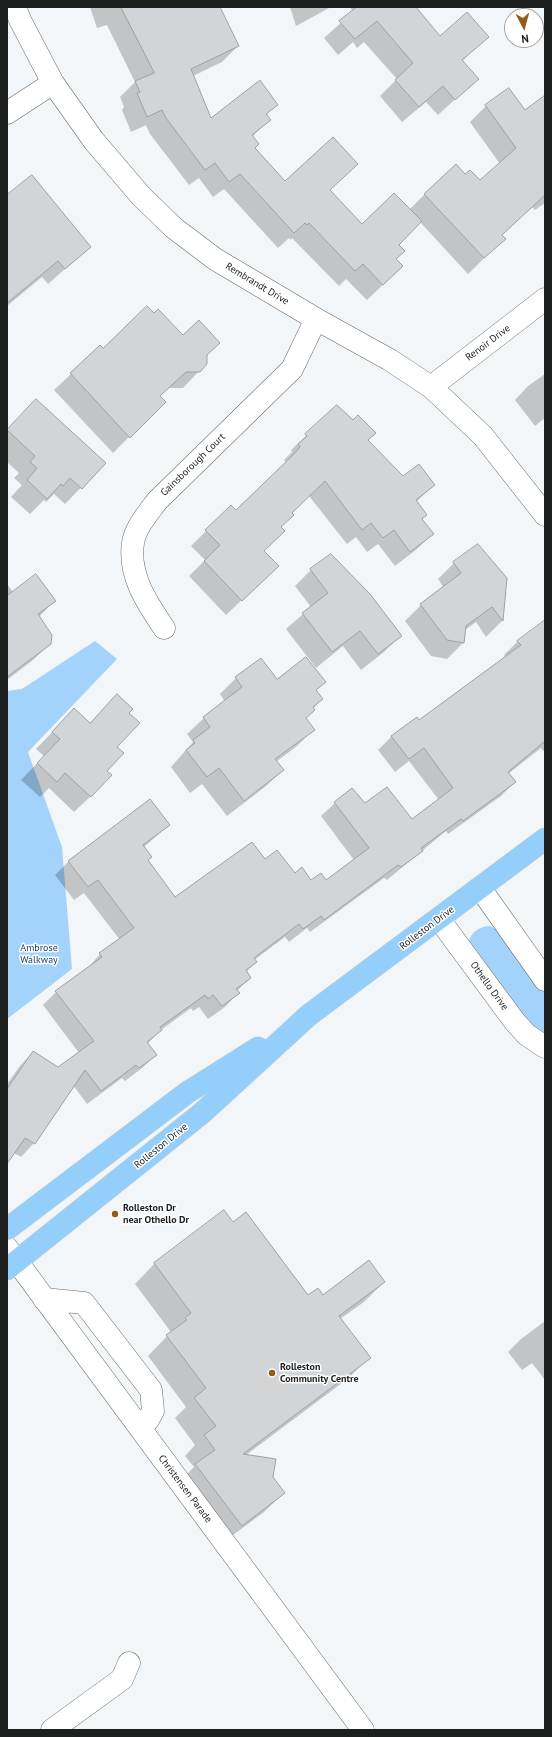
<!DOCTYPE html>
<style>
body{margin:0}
#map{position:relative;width:552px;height:1737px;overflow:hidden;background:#f3f6f8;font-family:"PT Sans",sans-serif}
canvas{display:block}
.frame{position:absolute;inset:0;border:8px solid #1e1f1f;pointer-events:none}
.north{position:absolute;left:504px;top:8px;width:40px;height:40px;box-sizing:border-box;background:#fff;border:1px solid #a5a5a5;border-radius:50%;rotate:174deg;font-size:11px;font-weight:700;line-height:16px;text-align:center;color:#1e1f1f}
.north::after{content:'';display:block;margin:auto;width:14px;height:18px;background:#955b18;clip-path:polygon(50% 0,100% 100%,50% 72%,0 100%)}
</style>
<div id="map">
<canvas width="552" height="1737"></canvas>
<div class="frame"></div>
<div class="north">N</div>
</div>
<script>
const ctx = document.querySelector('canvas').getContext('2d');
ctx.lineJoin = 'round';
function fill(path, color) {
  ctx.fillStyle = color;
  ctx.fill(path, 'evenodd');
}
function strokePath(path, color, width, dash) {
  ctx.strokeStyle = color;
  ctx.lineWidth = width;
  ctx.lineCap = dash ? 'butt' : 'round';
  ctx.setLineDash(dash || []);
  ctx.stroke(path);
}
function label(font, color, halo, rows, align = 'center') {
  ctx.font = font + ' "PT Sans",sans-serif';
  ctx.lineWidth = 3;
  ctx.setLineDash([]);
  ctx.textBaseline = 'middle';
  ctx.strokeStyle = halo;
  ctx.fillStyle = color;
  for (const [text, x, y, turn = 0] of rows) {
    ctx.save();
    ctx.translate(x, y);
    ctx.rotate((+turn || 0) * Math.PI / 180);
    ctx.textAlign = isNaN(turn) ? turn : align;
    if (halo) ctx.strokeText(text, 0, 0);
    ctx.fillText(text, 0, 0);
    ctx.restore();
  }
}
const green = new Path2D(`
 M95 641 117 659 28 752 62 847 72 969 7 1019V691L22 689Z
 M490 926 496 929 545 992V1040L539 1037 469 944C469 933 480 926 490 926Z`);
const shadow = new Path2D(`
 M90 7H160L238 46 222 62 193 76 211 120 276 105 266 115 269 120 252 137 254 148 285 183 329 190 362 226 409 210 425 194 465 175 480 182 500 164 470 122 486 106 525 111 545 99V203L535 210 532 207 501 235 504 239 468 274 420 222 397 245 395 260 386 282 367 300 346 279 339 286 292 238 291 240 289 238 278 248 224 189 213 197 199 178 189 185 150 134 146 125 131 132 122 110 124 107 120 97 135 82 107 25 97 28Z
 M290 7H331L296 26Z
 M350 7H415L439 37H487L462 61 477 79 438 115 426 102 402 122 380 96 397 79 364 42 357 48 353 42 338 55 324 38 353 12Z
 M7 196 90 247 48 284 42 277 7 306Z
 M183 336 206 355 199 371 183 388H168L159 396 164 402 113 453 54 390 71 374 103 349Z
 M545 374V418L535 426 515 400 528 386Z
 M337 406 367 440 402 477 434 485 416 502 421 519 432 534 417 549 395 566 378 544 367 552 356 537 347 544 309 496 291 513 263 552 262 581 226 615 189 576 205 560 191 546 206 531 236 512 286 462 284 460 292 452 291 450Z
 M20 417 104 464 65 504 54 494 46 502 44 500 30 514 11 497 22 485 14 478 19 473 7 462V430Z
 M454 563 506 579 502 621 486 637 476 622 465 630 463 643 447 659 431 656 405 621 421 605 444 588 438 579Z
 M311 570 400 636 384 652 361 670 343 646 316 668 286 629 311 607 295 586Z
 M7 584 13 592 54 601 39 617 50 644 33 660 7 680Z
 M545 625V750L543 751 541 748 508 774 515 782 501 796 448 834 446 831 387 880 384 878 310 932 307 928 289 942 285 937 254 960 256 962 246 972 250 978 237 991 238 993 225 1007 208 1019 199 1007 193 1011 191 1008 161 1030 147 1044 156 1055 142 1068 125 1081 122 1078 87 1104 73 1085 34 1143 21 1157 14 1153 7 1161V1084L20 1066 33 1052 58 1069 79 1053 43 1005 56 992 87 969 100 954 120 940 84 893 74 900 55 875 69 861 169 825 144 847 147 861 175 898 265 861 311 882H326L354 860 321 816 335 803 364 805 412 820 439 800 409 761 395 772 378 750 391 737 417 718 419 721 506 657 504 655 518 641Z
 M261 660 277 681 324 682 315 691 321 699 305 719 313 730 297 746 276 762 283 770 266 786 227 816 202 784 190 793 171 767 193 742 187 734 204 718 225 702 220 694 236 678Z
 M117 695 128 713 106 771 91 796 74 812 49 788 40 797 21 780 44 756 36 749 58 726 89 724Z
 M224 1212 233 1223 308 1296H323L384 1282 364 1302 340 1319 369 1357 350 1377 246 1455 272 1477 284 1493 264 1512 221 1544 176 1485 194 1467 185 1456 195 1445 175 1418 186 1407 148 1356 171 1332 135 1284 154 1264Z
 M545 1321V1380L532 1363 522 1370 508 1352 521 1339Z`);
const building = new Path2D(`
 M121 7H220L239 46 191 69 211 118 260 80 278 105 266 114 271 120 252 135 259 144 255 148 285 181 333 137 358 164 330 190 362 224 394 193 422 221 399 245 405 251 396 259 403 266 383 285 363 264 355 271 309 223 307 225 305 223 294 233 240 174 229 182 215 163 205 170 166 118 162 110 147 117 137 93 140 92 135 81 154 73Z
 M357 7H416L440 36 467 12 489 37 462 60 479 79 455 100 443 86 419 107 395 80 413 63 377 21 355 39 339 21Z
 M509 88 525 110 545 95V195L502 235 506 239 484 258 424 194 456 164 465 174 470 170 480 180 516 148 485 105Z
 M32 175 91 247 65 269 58 261 7 303V195Z
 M147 306 154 313 158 309 183 335 199 320 220 343 207 355V364L200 372H186L160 396 166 402 130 438 70 373 100 345 103 348Z
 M36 399 106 463 82 489 70 478 63 486 61 484 47 499 27 480 37 468 30 462 35 456 7 430Z
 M337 405 353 420 358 415 376 433 368 440 403 476 419 464 435 485 416 500 427 515 422 519 434 534 410 552 394 530 383 538 371 523 362 530 325 481 292 513 294 515 281 527 285 531 264 551 279 566 242 601 204 561 220 545 205 530 231 505 236 510 292 456 300 447 298 444 307 436 305 434Z
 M478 544 507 578 503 621 492 607 466 626 464 643 447 640 420 604 461 573 453 562Z
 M331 554 370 594 402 636 378 654 360 631 332 652 302 613 328 593 310 569Z
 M36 574 56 601 38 614 52 635 51 644 7 677V596Z
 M545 620V741L508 772 516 782 463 821 461 819 421 848 423 851 401 867 398 865 324 920 321 916 303 929 299 924 254 958 257 962 246 970 251 978 236 989 240 993 222 1006 213 995 208 999 205 995 160 1027 162 1030 147 1042 157 1055 139 1068 136 1065 101 1091 85 1070 35 1144 25 1138 7 1164V1089L33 1051 58 1067 94 1041 55 991 102 957 99 953 134 928 98 880 88 887 68 861 150 799 170 825 143 845 152 857 148 860 175 897 252 842 265 859 277 850 295 873 302 867 311 880 321 873 326 880 369 848 334 802 352 788 365 803 387 787 412 819 453 788 424 748 409 759 391 736 417 717 419 720 521 645 517 641Z
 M306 657 326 682 316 690 323 699 313 707 315 710 306 718 315 730 275 759 284 770 244 801 219 768 207 777 186 750 195 743 193 740 210 727 203 717 242 687 235 677 261 658 277 679Z
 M117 694 133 709 129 713 140 723 117 747 124 753 107 771 112 775 91 797 65 773 57 782 37 763 60 739 52 732 74 708 90 723Z
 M224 1210 233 1222 246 1212 308 1295 318 1288 323 1295 369 1260 385 1282 339 1316 371 1358 243 1454 276 1459 273 1477 285 1493 242 1526 195 1464 215 1450 204 1435 216 1426 194 1398 206 1388 166 1335 187 1320 185 1318 191 1313 154 1263Z`);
const minor = new Path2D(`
 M15 7 20 20 53 83 94 141 141 196 174 228 215 259 316 319 390 360 431 387 483 436 545 515
 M7 113 53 83
 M431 387 545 299
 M164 628C147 603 128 575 133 543 135 528 148 513 157 501L292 369 316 319
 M480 888 545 980
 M439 919 515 1022 527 1035 545 1047
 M7 1248 363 1730
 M44 1299 84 1303 151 1390 153 1411 148 1420 140 1428
 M52 1730 122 1679 129 1663`);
const major = new Path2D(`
 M7 1229 188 1092 258 1048
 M7 1269 202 1113 309 1015 545 839`);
const markers = [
 [115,1214,4,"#955b18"],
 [272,1373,4,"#955b18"]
];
const streetNames = [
 ["Rembrandt Drive",257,284,31],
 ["Renoir Drive",488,343,-37],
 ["Gainsborough Court",193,465,-44],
 ["Rolleston Drive",427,928,-37],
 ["Othello Drive",489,986,54],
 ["Rolleston Drive",161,1146,-39],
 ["Christensen Parade",185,1489,53]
];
const parkNames = [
 ["Ambrose",39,948],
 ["Walkway",39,960]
];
const poiNames = [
 ["Rolleston Dr",123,1208],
 ["near Othello Dr",123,1220],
 ["Rolleston",280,1367],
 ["Community Centre",280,1379]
];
fill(green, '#a3d3fb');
fill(shadow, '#0003');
fill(building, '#d2d5d7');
strokePath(building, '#9ea1a3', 1);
strokePath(minor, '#67696b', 23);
strokePath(major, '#d2d2d2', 23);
strokePath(minor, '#fff', 22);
strokePath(major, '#94cefb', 22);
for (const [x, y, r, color] of markers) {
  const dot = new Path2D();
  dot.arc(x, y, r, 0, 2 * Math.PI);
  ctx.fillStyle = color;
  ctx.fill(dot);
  strokePath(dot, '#fff', 1.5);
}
label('10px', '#1e1f1f', '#fff', streetNames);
label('10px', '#153c59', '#fff', parkNames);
label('bold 10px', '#1e1f1f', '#fff', poiNames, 'left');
</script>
